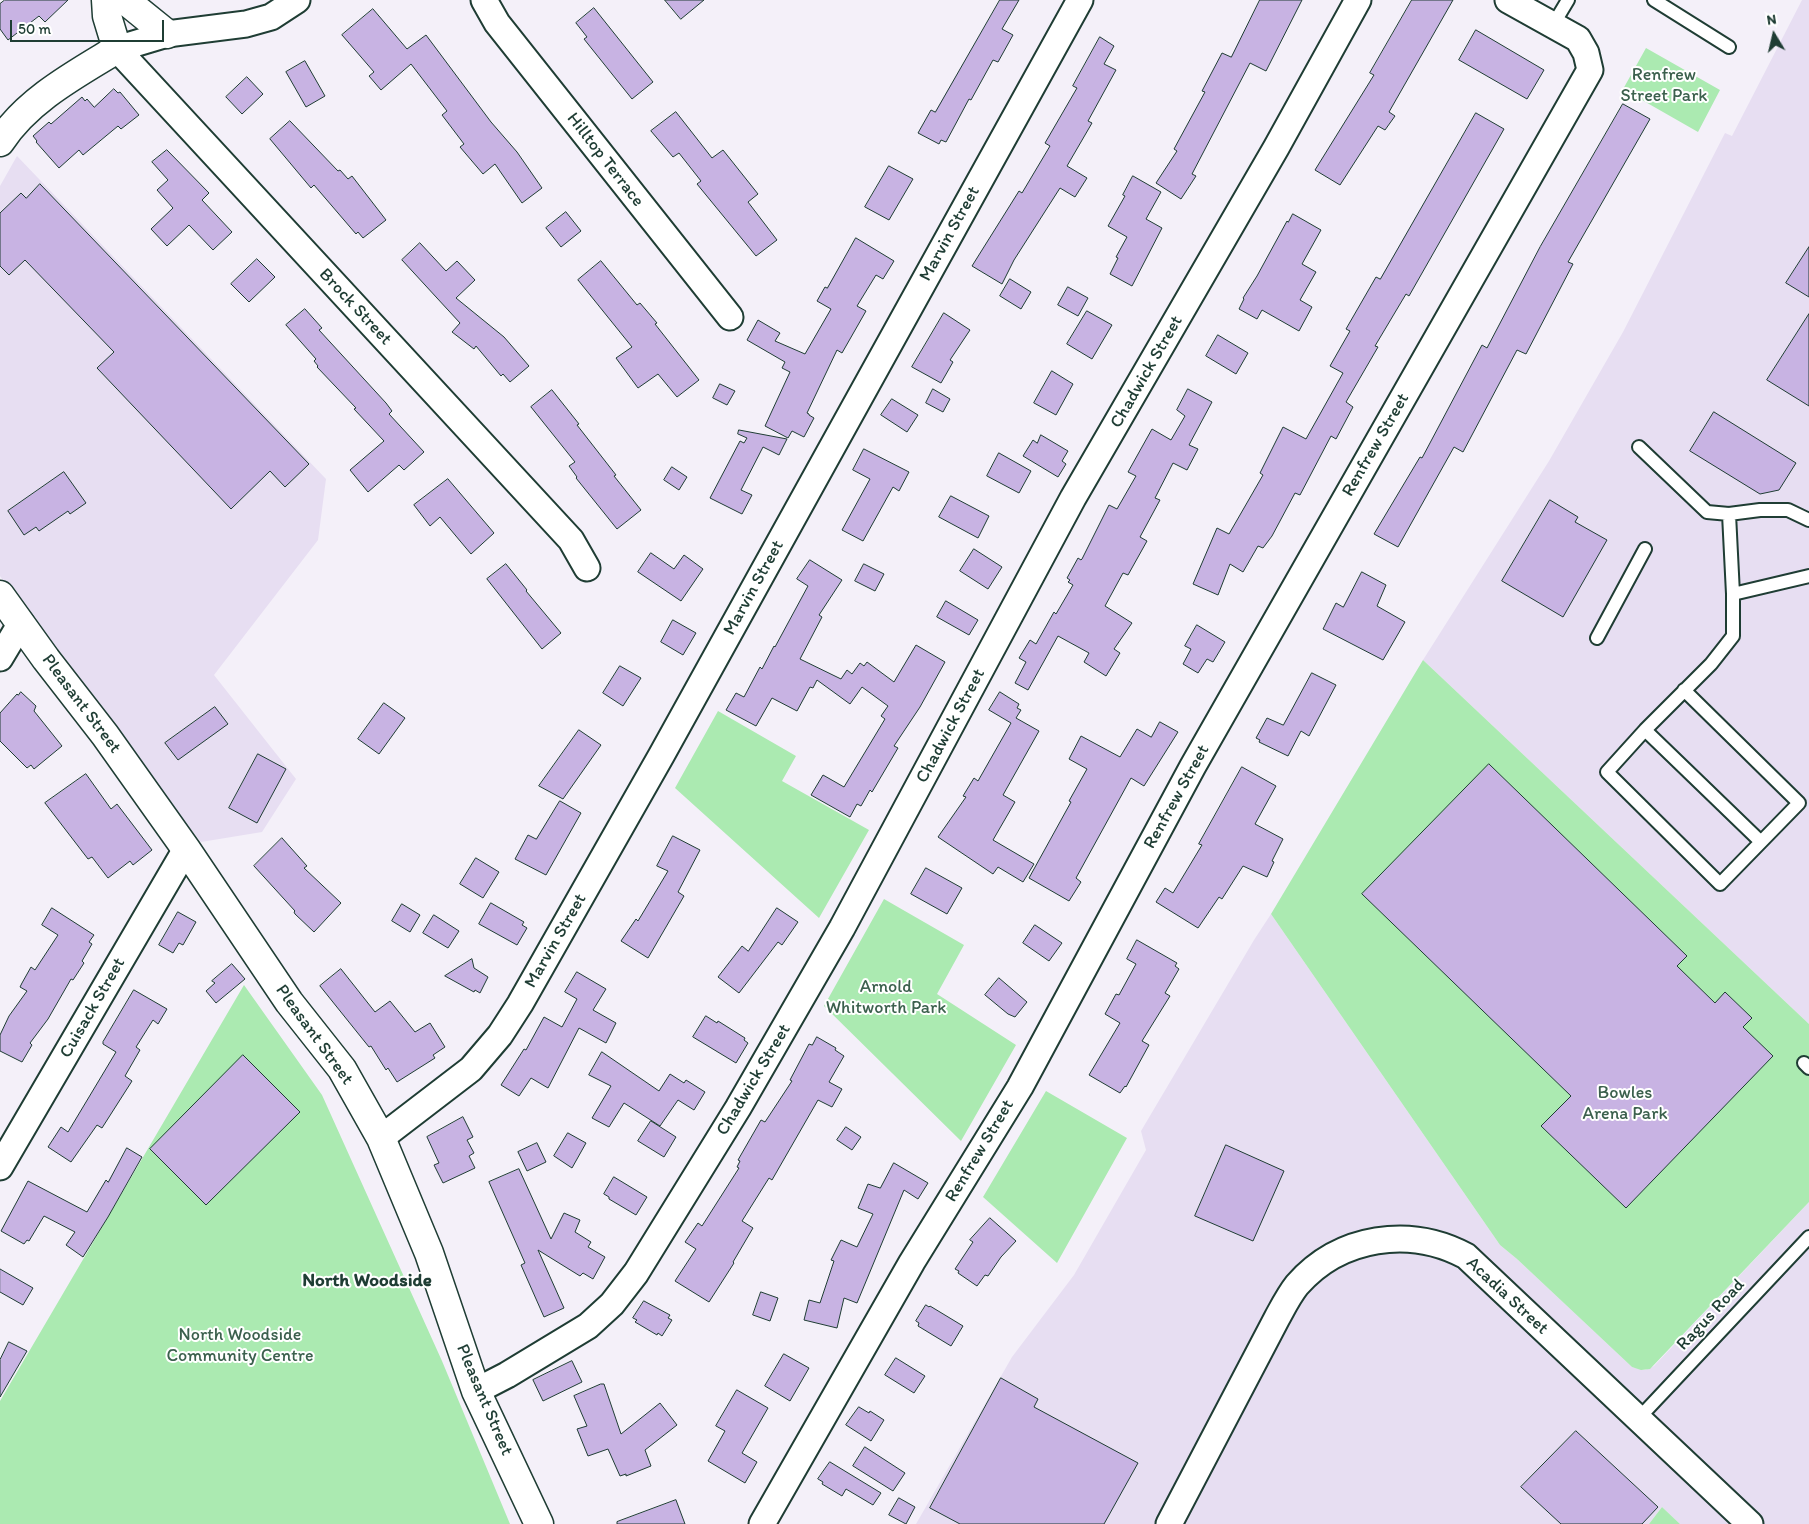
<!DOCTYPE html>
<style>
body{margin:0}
#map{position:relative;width:1809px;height:1524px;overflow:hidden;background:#f4f0f9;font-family:Itim,sans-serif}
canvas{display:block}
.north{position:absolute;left:1749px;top:10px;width:50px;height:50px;-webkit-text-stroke:4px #fff;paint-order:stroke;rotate:351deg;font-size:14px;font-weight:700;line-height:20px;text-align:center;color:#1f3d34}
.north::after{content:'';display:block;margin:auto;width:18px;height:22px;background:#1f3d34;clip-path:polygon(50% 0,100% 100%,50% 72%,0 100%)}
.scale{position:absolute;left:10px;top:20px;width:154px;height:22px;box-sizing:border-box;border:2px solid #1f3d34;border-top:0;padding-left:6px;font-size:15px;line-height:18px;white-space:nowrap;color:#1f3d34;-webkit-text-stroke:4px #fff;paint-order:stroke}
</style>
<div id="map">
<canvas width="1809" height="1524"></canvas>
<div class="north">N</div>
<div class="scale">50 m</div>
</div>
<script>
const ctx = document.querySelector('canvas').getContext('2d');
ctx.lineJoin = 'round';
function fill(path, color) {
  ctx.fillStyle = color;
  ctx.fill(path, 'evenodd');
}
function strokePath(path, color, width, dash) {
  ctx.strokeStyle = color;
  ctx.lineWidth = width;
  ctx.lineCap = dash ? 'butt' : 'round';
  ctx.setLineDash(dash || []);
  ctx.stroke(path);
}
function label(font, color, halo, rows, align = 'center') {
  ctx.font = font + ' Itim,sans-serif';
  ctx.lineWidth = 4;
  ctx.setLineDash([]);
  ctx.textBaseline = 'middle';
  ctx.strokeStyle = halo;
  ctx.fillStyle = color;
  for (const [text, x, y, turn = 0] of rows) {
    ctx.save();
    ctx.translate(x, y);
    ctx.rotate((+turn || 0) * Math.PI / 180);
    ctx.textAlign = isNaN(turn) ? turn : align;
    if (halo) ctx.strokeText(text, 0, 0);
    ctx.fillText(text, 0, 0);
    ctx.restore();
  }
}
const built = new Path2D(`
 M1802 0H1809V1024L1423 660 1549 461 1623 332 1725 133 1732 136Z
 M17 156 326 479 318 540 214 675 296 779 262 832 201 842 109 728 0 576V186Z
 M1271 914 1500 1245 1517 1259 1632 1367 1645 1370 1654 1366 1809 1202V1524H1680L1662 1507 1649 1524H916L1012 1357 1074 1275 1146 1150 1141 1131 1254 940Z`);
const green = new Path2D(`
 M1646 48 1720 90 1698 132 1628 92 1622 91Z
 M1423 660 1809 1024V1202L1650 1369 1641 1370 1632 1367 1517 1259 1500 1245 1271 914Z
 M718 711 796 756 782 781 869 830 819 918 675 788Z
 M884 899 964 945 937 994 1016 1045 961 1141 824 1006Z
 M244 985 322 1095 442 1361 510 1524H0V1401Z
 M1046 1091 1127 1138 1057 1263 983 1197Z
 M1662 1507 1680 1524H1649Z`);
const building = new Path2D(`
 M5 0H68L45 22 39 16 8 40 0 29V4Z
 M665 0H704L681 19Z
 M1000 0H1019L1002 29 1013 35 998 62 993 60 971 100 969 99 946 142 941 140 939 144 918 133 931 110 935 112Z
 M1260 0H1302L1266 71 1250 63 1192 174 1196 176 1181 199 1156 183 1177 151 1174 149 1205 92 1202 91 1222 53 1231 57Z
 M1412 0H1453L1389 112 1395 116 1385 130 1378 126 1340 185 1315 170 1374 75 1370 73Z
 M594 8 653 82 632 99 584 39 587 37 576 23Z
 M373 9 407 49 426 35 491 122 517 152 542 188 522 203 495 164 483 174 460 147 464 144 442 115 447 111 411 64 381 90 369 76 374 72 342 35Z
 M1476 30 1544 70 1527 99 1459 60Z
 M1100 37 1114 46 1104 64 1116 70 1088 121 1092 123 1067 166 1087 178 1075 197 1060 188 1014 260 1002 284 972 266 1019 191 1022 193 1050 146 1045 143 1077 88 1073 86Z
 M305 61 325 96 306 107 286 72Z
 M247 77 263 94 242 114 226 97Z
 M114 89 118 93 120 92 139 115 121 129 118 126 83 155 79 150 59 168 36 142 37 141 33 136 49 122 51 124 82 97 85 101 87 99 94 107Z
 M1623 104 1650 119 1568 262 1573 264 1526 354 1517 350 1463 452 1454 447 1398 547 1374 534 1420 457 1422 458 1482 345 1487 348 1540 247Z
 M676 112 712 158 723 150 758 194 748 202 777 240 756 256 697 184 701 181 679 153 673 157 651 131Z
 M1476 113 1504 129 1409 296 1406 294 1375 346 1378 347 1346 402 1353 407 1336 439 1331 436 1300 495 1295 493 1272 536 1263 548 1258 546 1243 572 1230 564 1218 595 1193 584 1217 528 1229 534 1263 475 1260 473 1283 427 1306 439 1343 373 1330 366 1350 331 1346 329 1376 277 1380 279Z
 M290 121 338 171 340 170 348 179 352 176 386 220 363 238 358 232 356 234 314 185 311 188 270 139Z
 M167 150 209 193 202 200 232 232 213 250 189 225 167 246 151 229 173 208 157 190 168 180 152 162Z
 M889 166 913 179 889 220 865 207Z
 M1133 176 1161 192 1146 219 1162 228 1132 286 1110 274 1118 258 1116 257 1127 237 1108 226 1125 196 1123 195Z
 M40 184 309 464 285 487 270 471 231 509 97 368 114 352 25 260 9 275 0 266V213L21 193 26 198Z
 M566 212 581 231 561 247 546 228Z
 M1293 214 1321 230 1302 264 1316 272 1300 300 1312 307 1299 331 1262 310 1257 319 1239 309 1244 299 1243 298 1257 276 1287 221 1288 222Z
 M856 238 894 261 883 279 876 275 857 306 866 311 842 353 837 350 807 413 809 414V415L814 418 804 437 792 431 788 438 765 426 790 372 782 368 785 362 747 340 758 320 780 333 775 341 805 354 831 309 817 301 825 287 827 288Z
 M420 243 446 271 457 261 475 280 456 298 504 337 529 366 510 382 503 374 501 376 476 346 474 349 452 332 460 323 402 260Z
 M1809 247V297L1786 283Z
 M257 259 275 277 249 302 231 284Z
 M601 261 637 305 640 303 657 323 655 324 699 380 677 397 658 374 638 388 616 358 632 347 578 280Z
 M1010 279 1031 292 1021 309 1000 296Z
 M1068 287 1088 298 1078 316 1058 305Z
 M305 309 322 328 319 330 386 403 392 411 389 414 424 452 404 470 399 465 368 492 350 470 384 441 354 409 356 408 317 367 318 366 314 361 316 359 286 325Z
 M1087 311 1112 325 1092 359 1067 344Z
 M944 313 970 330 950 360 953 362 941 383 912 367Z
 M1809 314V406L1767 380Z
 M1218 335 1248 353 1236 374 1206 356Z
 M1052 371 1073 384 1056 415 1034 403Z
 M720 384 735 391 727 405 713 398Z
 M933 389 950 399 943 412 926 403Z
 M1188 389 1212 402 1189 445 1198 449 1187 470 1173 463 1155 498 1160 500 1140 537 1147 541 1128 575 1123 573 1105 606 1132 623 1114 649 1120 653 1106 676 1084 662 1089 653 1058 636 1028 690 1015 683 1026 662 1019 658 1030 640 1036 644 1054 612 1056 614 1073 585 1068 582 1070 580 1067 578 1078 558 1081 560 1082 559 1109 505 1117 509 1136 476 1128 472 1152 429 1171 440 1185 416 1177 410Z
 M552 390 579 424 577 425 616 475 614 476 641 510 617 529 576 478 577 477 569 466 575 462 531 407Z
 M892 399 918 415 907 432 881 415Z
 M1714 412 1796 463 1779 490 1760 494 1690 451Z
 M739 430 787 439 779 455 763 447 741 490 752 495 742 514 710 498 740 441 744 443 747 438 738 434Z
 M1041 435 1068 451 1062 461 1066 464 1058 477 1023 456 1033 440 1037 443Z
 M864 449 909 472 899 491 893 487 863 541 842 530 870 479 853 470Z
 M999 453 1031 471 1019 493 987 476Z
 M672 467 687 477 679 490 664 480Z
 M64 472 86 503 70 514 68 511 39 531 36 527 24 535 8 511Z
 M448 479 494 533 471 554 440 517 430 526 414 505Z
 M951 496 989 516 978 538 939 517Z
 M1550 500 1578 517 1575 522 1607 540 1563 617 1502 581Z
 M974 549 1002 567 988 589 960 571Z
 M651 553 674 569 684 555 703 569 681 601 638 572Z
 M810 560 842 580 819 615 822 617 800 659 841 679 847 670 852 674 860 663 864 666 867 662 894 682 916 645 945 662 920 707 894 746 898 748 872 792 870 790 861 806 857 804 850 817 811 795 823 775 844 787 885 719 881 716 888 706 862 687 850 704 817 680 813 688 810 687 797 711 772 698 756 726 726 710 736 693 744 697 760 667 762 669 774 646 775 647 808 586 797 579Z
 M506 564 527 590 526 591 561 633 542 649 487 579Z
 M864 564 884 574 875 591 855 581Z
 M1362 572 1386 585 1377 606 1405 622 1383 660 1323 629 1336 603 1343 607Z
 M946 601 978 620 969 635 937 617Z
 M673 620 696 633 683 655 661 642Z
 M1197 625 1225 642 1213 662 1207 659 1198 673 1183 664 1191 649 1185 646Z
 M620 666 641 678 623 706 603 693Z
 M1312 673 1336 685 1309 736 1301 731 1288 756 1259 742 1260 740 1256 738 1267 718 1283 725Z
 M21 692 36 706 34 711 62 746 34 769 31 765 27 768 0 741V713L17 694 18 695Z
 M1000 692 1019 704 1017 708 1021 710 1016 718 1039 731 1003 795 1015 802 993 840 1034 864 1023 882 998 867 993 874 938 837 966 797 963 796 974 778 978 781 1011 723 989 710Z
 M384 703 405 718 379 754 358 739Z
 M215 707 228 724 178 760 165 743Z
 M1160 722 1178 732 1144 786 1131 778 1076 878 1081 882 1069 901 1029 878 1071 802 1069 801 1087 769 1069 759 1081 736 1120 757 1137 729 1151 737Z
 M579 730 601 745 563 799 539 786Z
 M258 754 286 769 257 823 229 808Z
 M1489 764 1687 956 1677 966 1715 1003 1725 992 1752 1018 1743 1027 1773 1056 1626 1208 1541 1126 1571 1096 1362 894Z
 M1242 767 1276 786 1255 824 1283 839 1272 861 1274 862 1267 877 1243 866 1222 899 1219 897 1198 928 1156 902 1165 888 1173 893 1202 845 1199 844Z
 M86 774 111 809 117 804 152 850 133 865 130 861 108 878 92 857 88 859 45 803Z
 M560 801 581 813 546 875 515 859 528 835 536 839Z
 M673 836 700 850 678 892 684 896 648 958 621 941 636 919 638 921 668 871 657 866Z
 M282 838 307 866 304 868 341 903 314 932 295 914 294 912 295 911 254 866Z
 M476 858 499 872 483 898 460 884Z
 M926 868 962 888 947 914 911 894Z
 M491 903 524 922 522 925 527 928 517 945 479 924Z
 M402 904 420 915 410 932 392 921Z
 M52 908 94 935 89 942 92 944 82 961 84 963 73 980 71 979 48 1019 30 1043 32 1045 22 1062 0 1051V1035L9 1016 27 991 20 987 22 983 31 967 35 970 58 935 42 925Z
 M777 908 798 922 782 945 778 942 739 993 718 977 742 946 748 951Z
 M178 912 196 922 183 945 179 943 173 953 159 945Z
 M434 915 459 931 448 948 423 933Z
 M1035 925 1062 943 1049 961 1023 943Z
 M1137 940 1177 963 1175 966 1179 969 1165 993 1170 996 1142 1041 1149 1045 1126 1087 1125 1086 1120 1093 1089 1075 1120 1023 1105 1014 1116 994 1119 995 1136 964 1127 959Z
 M472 959 474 968 488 977 480 993 475 990 474 992 445 976Z
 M232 964 245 979 216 1003 206 991 215 983 212 981Z
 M341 969 375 1012 390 1001 415 1032 430 1023 445 1047 433 1055 435 1058 397 1082 388 1068 386 1070 371 1046 369 1047 320 986Z
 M577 972 606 989 593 1010 616 1023 606 1043 579 1028 548 1088 531 1078 519 1096 501 1085 524 1049 526 1050 544 1017 562 1027 577 999 565 992Z
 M999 978 1027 1002 1015 1017 1008 1014 985 995Z
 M134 990 167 1009 158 1024 153 1020 136 1047 140 1050 125 1076 132 1081 102 1128 97 1125 71 1162 48 1147 61 1127 68 1132 116 1052 103 1044V1042Z
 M706 1016 717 1023 718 1021 745 1038 744 1040 748 1043 736 1063 693 1037Z
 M817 1037 836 1048 835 1050 844 1056 829 1082 842 1089 832 1107 818 1100 772 1180 769 1178 742 1221 753 1228 733 1262 734 1263 709 1302 675 1281 696 1249 685 1242 698 1223 702 1226 739 1168 737 1167 740 1161 738 1160 761 1120 765 1122 792 1081 790 1080 809 1044 812 1045Z
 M602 1052 659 1091 670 1074 684 1083 686 1080 705 1092 694 1110 678 1100 660 1126 624 1103 609 1127 592 1118 611 1086 589 1075Z
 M243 1055 300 1112 206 1205 150 1149Z
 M463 1117 473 1137 467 1140 474 1153 469 1156 475 1168 443 1183 434 1165 439 1163 427 1137Z
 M651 1121 676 1137 664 1157 638 1141Z
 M846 1127 861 1137 852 1150 837 1140Z
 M568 1133 586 1143 572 1168 554 1156Z
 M537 1143 546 1162 527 1171 518 1152Z
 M1226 1145 1284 1171 1253 1241 1195 1216Z
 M127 1148 142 1157 108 1217 83 1257 66 1245 75 1232 44 1216 29 1241 27 1240 24 1244 1 1231 28 1181 87 1212 106 1180 108 1182Z
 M894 1163 928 1183 918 1199 904 1190 857 1303 844 1298 837 1328 804 1320 809 1300 820 1303 834 1261 831 1260 841 1240 857 1247 873 1214 858 1208 868 1184 880 1188Z
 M519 1169 551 1239 564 1213 580 1220 575 1232 591 1242 588 1247 605 1257 593 1279 583 1273 580 1276 538 1250 564 1308 544 1317 521 1265 525 1263 489 1182Z
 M614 1177 647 1197 636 1215 609 1199V1197L604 1194Z
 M990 1218 1016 1241 1001 1257 988 1276 985 1275 977 1286 958 1273 959 1271 955 1269 973 1242 970 1240Z
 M0 1269 33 1288 23 1305 0 1292Z
 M761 1292 778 1298 770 1321 753 1315Z
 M644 1301 670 1315 668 1318 672 1320 662 1336 658 1333 657 1335 635 1322 637 1320 633 1318Z
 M926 1305 929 1307 930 1306 963 1326 951 1346 918 1326 919 1323 916 1321Z
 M9 1342 27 1351 0 1397V1360Z
 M784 1354 809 1368 790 1401 765 1386Z
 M896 1358 925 1376 914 1393 885 1375Z
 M572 1361 582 1382 543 1401 533 1380Z
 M1001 1378 1038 1399 1034 1407 1138 1463 1104 1524H960L930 1508Z
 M601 1384H604L621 1434 660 1403 677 1425 645 1450 651 1466 626 1476V1474L620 1476 608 1449 588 1456 577 1429 587 1426 574 1396Z
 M737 1390 768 1408 742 1453 757 1462 745 1483 708 1461 725 1431 716 1426Z
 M859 1407 869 1413 870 1411 884 1420 871 1441 846 1425Z
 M1576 1431 1658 1507 1642 1524H1561L1521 1487Z
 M865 1447 905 1473 893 1491 853 1466Z
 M830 1462 881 1493 873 1505 846 1489 842 1496 822 1484 823 1482 818 1479Z
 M899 1498 915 1507 906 1524 889 1515Z
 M676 1500 685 1524H617V1522Z`);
const lane = new Path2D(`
 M1654 0 1729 47
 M1553 25 1568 0
 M1639 447 1707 512 1729 514 1733 594V636L1711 664 1645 730 1607 772 1720 884 1799 803 1684 690
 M1729 514 1760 510H1788L1809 520
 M1733 594 1809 576
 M1597 638 1645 549
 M1645 730 1761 842
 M1804 1063 1809 1068
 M1639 1418 1809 1237`);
const street = new Path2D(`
 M297 0 271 17 246 24 167 34 117 49 571 540 587 568
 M484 0 497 23 730 317
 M0 658 21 623
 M381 1138 471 1069 500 1035 520 1004 661 756 1080 0
 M0 1167 186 849
 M476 1391 507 1375 588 1326 612 1304 636 1273 738 1108 842 928 1073 498 1276 148 1358 0
 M762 1524 912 1262 1020 1087 1193 766 1590 70 1586 53 1578 39 1508 0
 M1169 1524 1277 1318C1283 1307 1289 1295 1297 1285 1340 1236 1410 1226 1466 1256L1750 1524`);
const secondary = new Path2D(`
 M125 0 167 34
 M0 142C27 100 76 74 117 49L107 16 106 0
 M0 595 46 659 105 735 186 849 289 1002 342 1069 381 1138 429 1253 476 1391 539 1524`);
const parkNames = [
 ["Renfrew",1664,75],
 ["Street Park",1664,96],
 ["Arnold",886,987],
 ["Whitworth Park",886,1008],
 ["Bowles",1625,1093],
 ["Arena Park",1625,1114],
 ["North Woodside",240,1335],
 ["Community Centre",240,1356]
];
const streetNames = [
 ["Hilltop Terrace",605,160,52],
 ["Marvin Street",950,234,-61],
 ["Brock Street",355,307,47],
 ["Chadwick Street",1147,372,-60],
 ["Renfrew Street",1376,445,-60],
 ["Marvin Street",754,588,-61],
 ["Pleasant Street",81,704,53],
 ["Chadwick Street",951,726,-62],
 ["Renfrew Street",1177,797,-61],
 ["Marvin Street",556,941,-60],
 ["Cuisack Street",93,1008,-60],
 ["Pleasant Street",314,1035,54],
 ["Chadwick Street",754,1080,-59],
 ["Renfrew Street",980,1151,-59],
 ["Acadia Street",1507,1296,43],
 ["Ragus Road",1711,1315,-47],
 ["Pleasant Street",484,1400,67]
];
const neighbourhoodNames = [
 ["North Woodside",367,1281]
];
fill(built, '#e7def2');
fill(green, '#abeab1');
fill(building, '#c8b3e3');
strokePath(building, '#1f3d34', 1);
strokePath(lane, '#1f3d34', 16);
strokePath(street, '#1f3d34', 29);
strokePath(secondary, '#1f3d34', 31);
strokePath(lane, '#fff', 12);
strokePath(street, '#fff', 25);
strokePath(secondary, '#fff', 28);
label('18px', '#3b604d', '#fff', parkNames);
label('18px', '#1f3d34', '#fff', streetNames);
label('bold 19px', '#1f3d34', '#fff', neighbourhoodNames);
</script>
